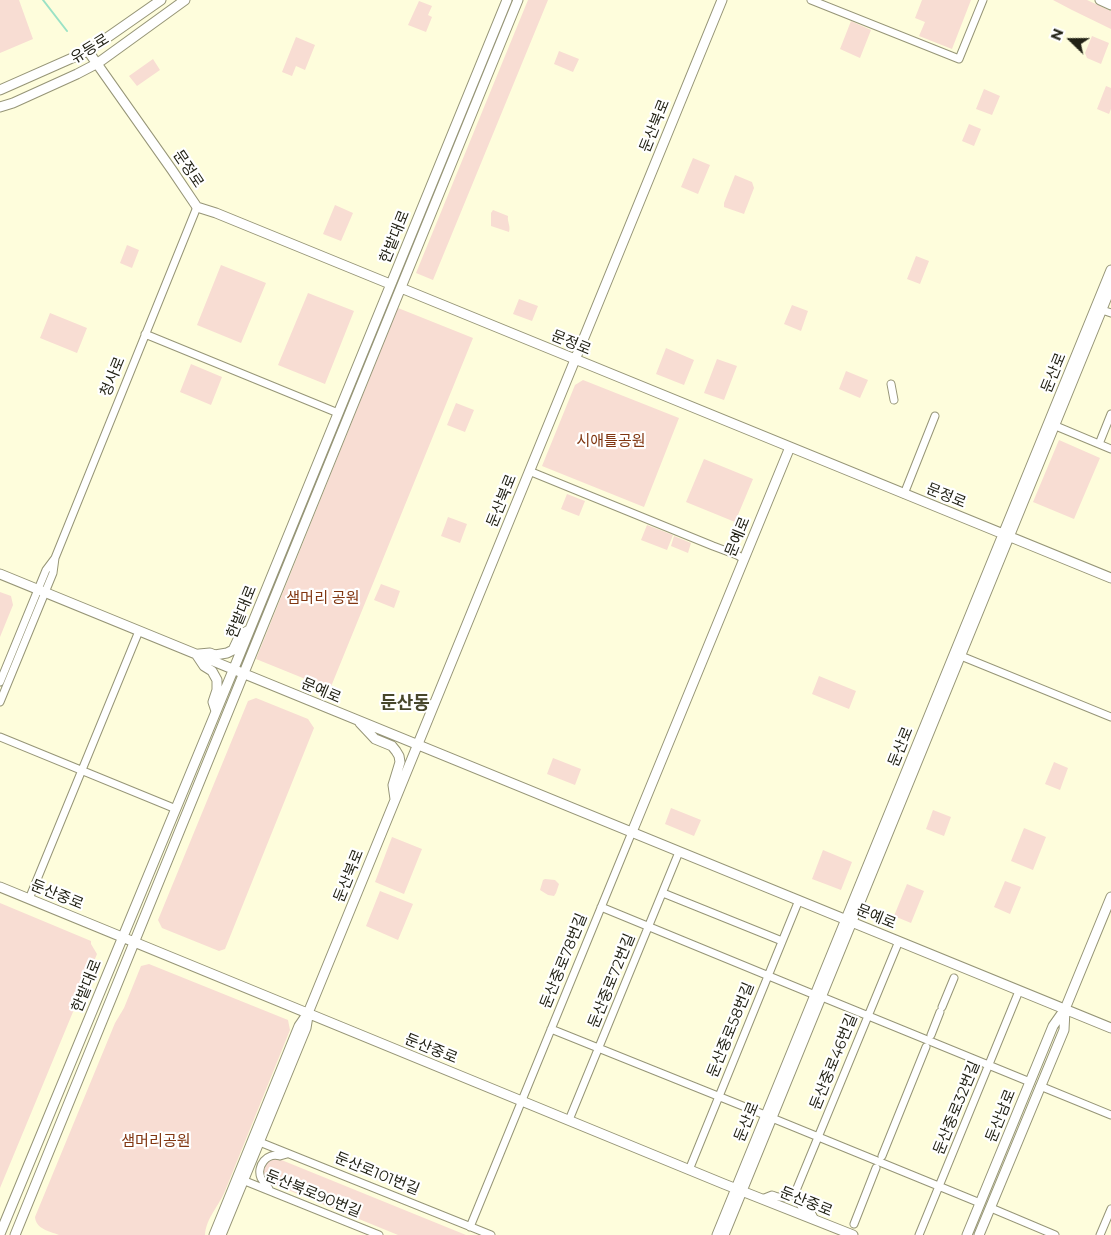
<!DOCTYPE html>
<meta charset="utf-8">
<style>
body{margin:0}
#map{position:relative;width:1111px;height:1235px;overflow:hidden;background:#fefddc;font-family:Montserrat,sans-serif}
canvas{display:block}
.north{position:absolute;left:1046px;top:15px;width:50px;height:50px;-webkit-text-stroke:4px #fff;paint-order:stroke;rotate:292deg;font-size:14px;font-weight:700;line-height:20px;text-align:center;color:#222216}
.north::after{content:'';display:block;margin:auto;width:18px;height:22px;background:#222216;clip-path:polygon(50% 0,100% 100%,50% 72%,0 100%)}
</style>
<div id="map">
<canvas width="1111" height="1235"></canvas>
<div class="north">N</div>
</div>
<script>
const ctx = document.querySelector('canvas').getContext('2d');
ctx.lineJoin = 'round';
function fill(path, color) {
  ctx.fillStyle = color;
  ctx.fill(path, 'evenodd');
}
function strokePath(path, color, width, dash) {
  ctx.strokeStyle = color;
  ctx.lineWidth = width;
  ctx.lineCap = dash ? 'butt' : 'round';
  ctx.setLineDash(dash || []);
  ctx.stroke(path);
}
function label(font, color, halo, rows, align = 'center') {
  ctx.font = font + ' Montserrat,"Noto Sans KR",sans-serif';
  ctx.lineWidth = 4.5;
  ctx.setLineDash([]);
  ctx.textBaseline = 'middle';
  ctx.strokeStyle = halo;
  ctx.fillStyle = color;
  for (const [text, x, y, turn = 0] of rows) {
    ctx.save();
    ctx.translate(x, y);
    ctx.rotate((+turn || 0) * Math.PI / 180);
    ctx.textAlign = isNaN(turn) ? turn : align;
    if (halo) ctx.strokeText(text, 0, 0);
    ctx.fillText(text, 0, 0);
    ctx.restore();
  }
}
const green = new Path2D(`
 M0 0H19L33 39 0 53Z
 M528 0H548L433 280 416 273Z
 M922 0H971L952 49 919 36 925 22 915 18Z
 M1053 0H1087L1111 11V29L1072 10Z
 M419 1 432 6 428 15 432 17 426 32 408 25Z
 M851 21 871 30 860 58 840 49Z
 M1092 36 1109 43 1101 64 1087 58 1085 53Z
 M296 37 315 45 305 70 296 66 292 76 282 72Z
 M559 51 579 59 573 72 554 64Z
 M153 59 160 70 137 86 129 76Z
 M1106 86 1111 88V109L1109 114 1097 109Z
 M984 89 1000 96 992 115 976 109Z
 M969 124 981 129 974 146 962 141Z
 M693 158 710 165 698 194 681 187Z
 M735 175 752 182 754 188 744 214 724 207V203Z
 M335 205 353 213 341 241 323 234Z
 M493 210 508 216C507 222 511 226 509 232L491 226V213Z
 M127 245 139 250 132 268 120 263Z
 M916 256 929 261 920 284 907 279Z
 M221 265 266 283 241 343 197 325Z
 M308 293 354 311 325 384 278 365Z
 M519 299 538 306 532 321 513 314Z
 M792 305 808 311 801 331 784 324Z
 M398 308 473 338 330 689 256 659Z
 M50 313 87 328 77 353 40 338Z
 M666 348 694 360 684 385 656 374Z
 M717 359 737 366 724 400 704 393Z
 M191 364 222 377 211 405 180 392Z
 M846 371 868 380 860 398 839 389Z
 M583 380 679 418 644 507 542 466 575 385Z
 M456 403 474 410 465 432 447 425Z
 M1059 440 1100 458 1074 519 1033 502Z
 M704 459 753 479 735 522 686 502Z
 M567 494 585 501 579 516 561 509Z
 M448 517 467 524 460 543 441 536Z
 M647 525 673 535 667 550 641 540Z
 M674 536 691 543 688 553 671 546Z
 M381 584 400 591 394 608 374 600Z
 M0 592 11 596 13 605 0 637Z
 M819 676 856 691 849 709 812 694Z
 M256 698 308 719 314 728 225 949 219 951 162 928 158 920 248 701Z
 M553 758 581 769 575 785 547 774Z
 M1054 762 1068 768 1060 790 1045 784Z
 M671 808 701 820 694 836 665 824Z
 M933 810 951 817 944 836 926 829Z
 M1024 828 1046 837 1033 870 1011 861Z
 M392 837 422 849 404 894 375 882Z
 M823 850 852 862 841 890 812 879Z
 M545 879 555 880 559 884 556 893 554 896 548 895 540 890 543 880Z
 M1005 881 1021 887 1010 914 994 907Z
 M907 884 924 891 911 923 894 916Z
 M380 891 413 904 398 940 366 926Z
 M0 903 91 941V944L97 954 0 1188Z
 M149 964 288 1020 290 1030 225 1191C219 1206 206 1218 205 1235H59C49 1231 36 1229 35 1217L115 1023 124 1008 141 966Z
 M271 1158 279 1159 466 1235H398L266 1181C260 1172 264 1165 271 1158Z`);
const stream = new Path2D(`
 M43 0 67 31`);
const minor = new Path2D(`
 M811 0 959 59 983 0
 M1102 310 1111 313
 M145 334 338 413
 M891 384 894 400
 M1051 424 1111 449
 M1099 444 1111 414
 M529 471 713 546 737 555 744 559
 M904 494 935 416
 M956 654 1111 717
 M0 682 46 570 55 558 197 207
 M0 702 53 573 55 558
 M0 737 176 809
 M663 893 782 941
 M29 899 139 631
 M601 907 815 995
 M822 997 1030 1082
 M942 1007 954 978
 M551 1029 765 1115
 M931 1035 940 1012
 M1040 1086 1111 1115
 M772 1118 980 1203
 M569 1120 679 852
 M257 1141 491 1235
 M882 1156 926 1047
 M689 1170 799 900
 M240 1179 379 1235
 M270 1191C268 1185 264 1184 261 1178 256 1166 267 1152 280 1156L287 1154
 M795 1193 899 941
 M795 1193 802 1208 811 1212 815 1220
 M762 1199 772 1195C780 1199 787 1198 795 1193
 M991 1208 1055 1235
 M854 1224 876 1168
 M470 1227 632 832
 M919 1235 1019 991
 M1100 1235 1111 1209`);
const major = new Path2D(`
 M1100 0 1111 5
 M88 51 172 170 197 207 216 213 390 284
 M0 90 88 51 161 0
 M0 107 13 103 77 74 98 63 185 0
 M401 288 1111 578
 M0 574 1111 1028
 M196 654 204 666 212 671 217 680V690L213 702 216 711
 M199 654 210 653 215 655 227 653 233 650 240 635 249 630
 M360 723 375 739 392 746 396 751 399 756 400 762 393 785 395 799
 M632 832 790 447
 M0 887 724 1184 853 1235
 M0 1234 239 656 507 0
 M15 1235 518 0
 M214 1235 299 1026 308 1013 722 0
 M221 1235 306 1028 308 1016
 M717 1235 1111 270
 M724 1235 1111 287
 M967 1235 1053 1026 1065 1009 1111 897
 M979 1235 1064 1030 1065 1010`);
const streetNames = [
 ["유등로",90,49,-32],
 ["둔산북로",655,126,-68],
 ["문정로",188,169,56],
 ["한밭대로",395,237,-68],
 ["문정로",571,343,22],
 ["둔산로",1054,373,-68],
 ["청사로",113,377,-68],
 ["문정로",946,496,22],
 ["둔산북로",502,501,-68],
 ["문예로",738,537,-68],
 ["한밭대로",242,612,-68],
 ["문예로",321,691,23],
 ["둔산로",901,747,-68],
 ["둔산북로",349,876,-68],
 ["둔산중로",57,895,22],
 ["문예로",876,917,22],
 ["둔산중로78번길",564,961,-68],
 ["둔산중로72번길",612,981,-68],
 ["한밭대로",87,986,-68],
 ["둔산중로58번길",731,1030,-68],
 ["둔산중로",431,1049,22],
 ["둔산중로46번길",834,1062,-68],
 ["둔산중로32번길",957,1108,-68],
 ["둔산남로",1001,1116,-68],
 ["둔산로",747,1122,-68],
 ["둔산로101번길",377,1174,22],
 ["둔산북로90번길",313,1194,22],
 ["둔산중로",806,1202,22]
];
const parkNames = [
 ["시애틀공원",611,442],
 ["샘머리 공원",323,599],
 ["샘머리공원",156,1142]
];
const quarterNames = [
 ["둔산동",405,704]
];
fill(green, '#f8ddd3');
strokePath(stream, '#9be2c5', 2);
strokePath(minor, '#969577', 9);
strokePath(major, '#969577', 11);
strokePath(minor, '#fff', 7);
strokePath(major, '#fff', 9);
label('15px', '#222216', '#fff', streetNames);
label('15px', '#803611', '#fff', parkNames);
label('bold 18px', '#47462b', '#fff', quarterNames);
</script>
